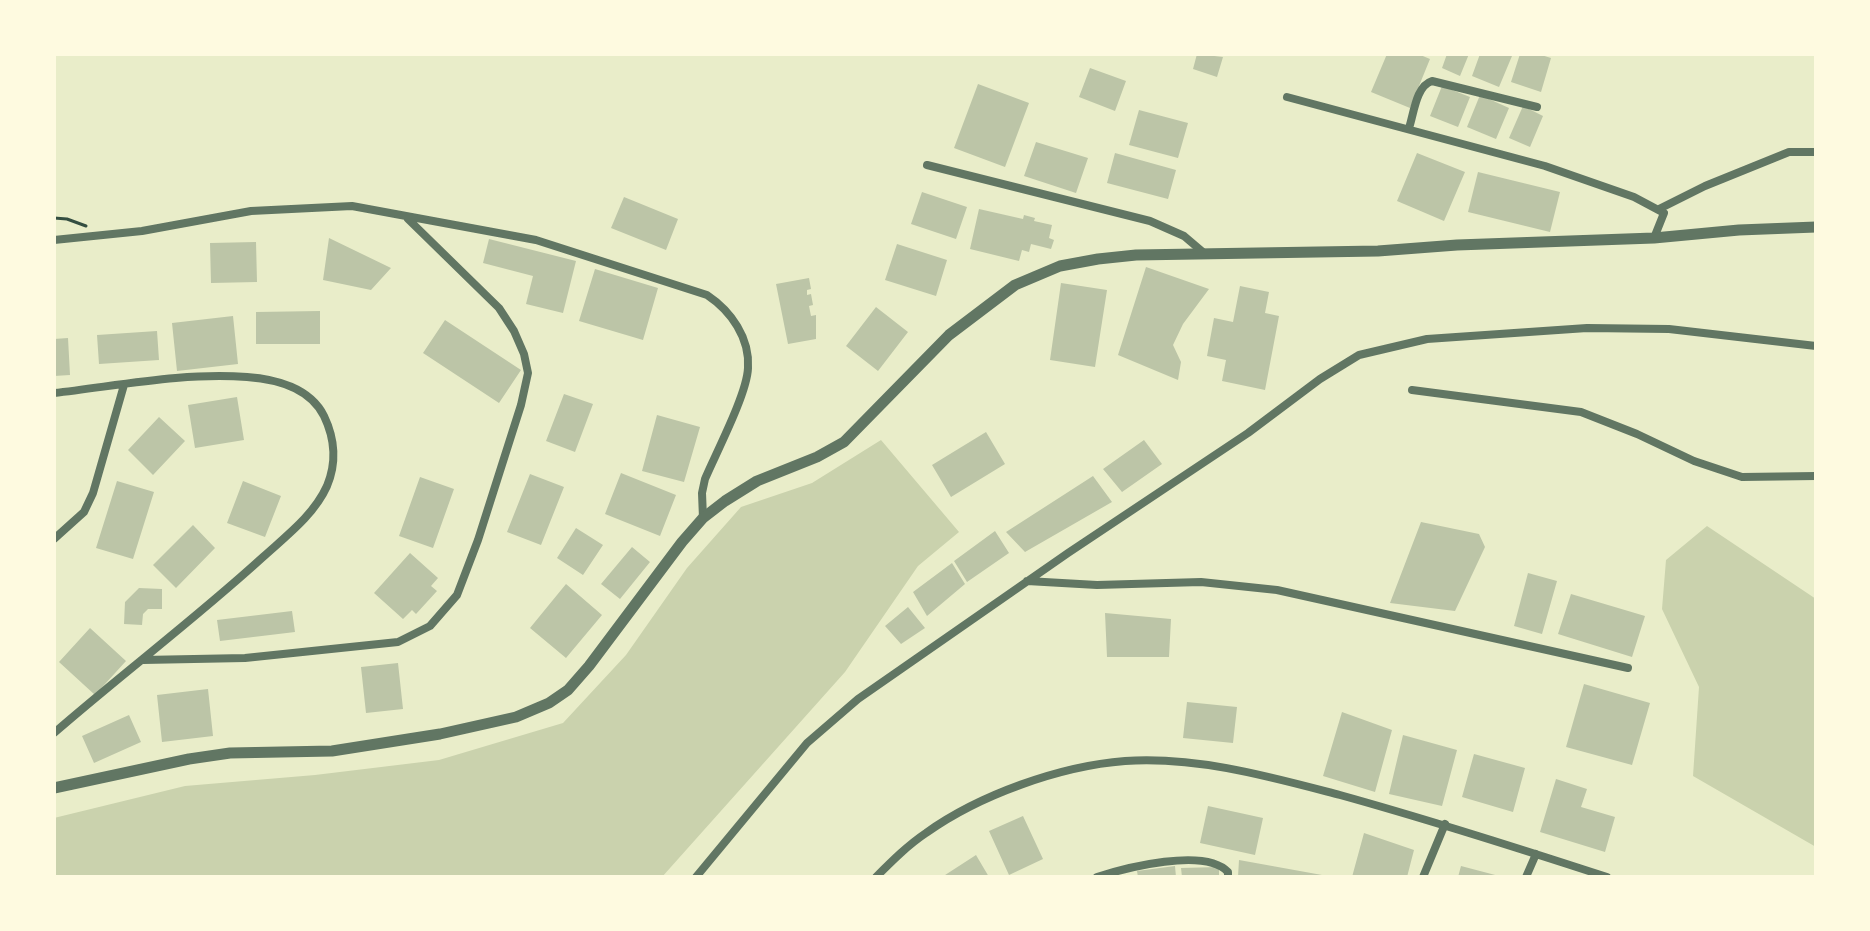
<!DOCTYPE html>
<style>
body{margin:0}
#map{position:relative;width:1870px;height:931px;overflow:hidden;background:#e9edc9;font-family:"Sofia Sans Condensed",sans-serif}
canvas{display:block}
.frame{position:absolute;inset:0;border:56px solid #fefae0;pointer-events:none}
</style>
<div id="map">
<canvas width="1870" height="931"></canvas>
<div class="frame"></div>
</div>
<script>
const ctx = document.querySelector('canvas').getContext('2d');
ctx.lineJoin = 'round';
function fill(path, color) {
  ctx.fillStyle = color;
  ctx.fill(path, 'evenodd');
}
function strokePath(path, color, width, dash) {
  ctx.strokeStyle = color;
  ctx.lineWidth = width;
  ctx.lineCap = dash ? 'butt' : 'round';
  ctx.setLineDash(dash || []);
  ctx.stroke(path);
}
const green = new Path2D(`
 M881 440 959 532 918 566 845 672 662 877H54V818L185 786 315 775 439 760 563 723 626 655 687 568 741 507 812 483Z
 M1707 526 1816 599V847L1693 776 1699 687 1662 609 1666 560Z`);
const building = new Path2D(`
 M1197 54 1223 57 1217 77 1193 69Z
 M1387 54H1418L1430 59 1410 108 1371 92Z
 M1447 54H1469L1460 76 1442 68Z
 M1480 54H1510L1512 56 1499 87 1472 76Z
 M1520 54H1538L1551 58 1541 92 1511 82Z
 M1090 68 1126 81 1115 111 1079 97Z
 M978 84 1029 103 1005 167 954 148Z
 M1442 86 1470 97 1458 127 1430 116Z
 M1480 95 1509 108 1496 139 1467 127Z
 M1523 106 1543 116 1530 147 1509 138Z
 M1139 110 1188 123 1178 158 1129 145Z
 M1036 142 1088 158 1076 193 1024 176Z
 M1115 153 1176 170 1168 199 1107 183Z
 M1417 153 1465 172 1444 221 1397 201Z
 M1478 172 1560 192 1550 232 1468 212Z
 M922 192 967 207 956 239 911 224Z
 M624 197 678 219 666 250 611 228Z
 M979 209 1023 219 1024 215 1035 218 1034 221 1052 225 1049 238 1054 240 1051 249 1031 244 1029 252 1022 250 1019 261 970 249Z
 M329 238 391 268 371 290 323 280Z
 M489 239 576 261 563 313 526 304 533 276 483 263Z
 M256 242 257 282 211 283 210 243Z
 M897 244 947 260 936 296 885 280Z
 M1146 267 1209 289 1183 324 1173 345 1181 362 1178 380 1118 355Z
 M595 269 658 288 643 340 579 321Z
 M809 278 811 289 807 290V295L811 294 813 305 809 306 811 316 816 315V339L788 344 776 284Z
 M1061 283 1107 290 1095 367 1050 360Z
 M1240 286 1269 292 1265 313 1279 316 1265 390 1222 381 1226 360 1207 356 1214 318 1233 322Z
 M876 307 908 332 878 371 846 346Z
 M320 311V344H256V312Z
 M233 316 238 364 177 371 172 323Z
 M445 320 521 370 499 403 423 353Z
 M157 331 159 360 99 364 97 335Z
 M68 338 70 375 54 376V339Z
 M564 394 593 404 575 452 546 441Z
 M237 397 244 440 195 448 188 405Z
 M657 415 700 427 684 482 642 471Z
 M159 417 185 441 153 475 128 450Z
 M986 432 1005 464 951 497 932 465Z
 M1144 440 1162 464 1122 492 1103 469Z
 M621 473 676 495 660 536 605 514Z
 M530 474 564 487 541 545 507 532Z
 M1093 476 1112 502 1025 552 1006 532Z
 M420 477 454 489 433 548 399 536Z
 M117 481 154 492 133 559 96 548Z
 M243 481 281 496 265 537 227 523Z
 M1421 522 1479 534 1485 547 1455 611 1390 603Z
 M193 525 215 548 176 588 153 565Z
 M576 528 603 545 583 575 557 558Z
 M995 531 1009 553 967 582 954 561Z
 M632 547 650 562 620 599 601 584Z
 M410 553 438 578 431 586 437 591 416 614 412 610 403 619 374 593Z
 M952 563 965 584 927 616 913 592Z
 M1528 573 1557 581 1542 634 1514 626Z
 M566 584 602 615 566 658 530 628Z
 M139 588 162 589V609H148L143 614 142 625 124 624 125 602Z
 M1571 594 1645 616 1632 657 1558 634Z
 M908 607 925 628 901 644 885 626Z
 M292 611 295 632 220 641 217 620Z
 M1105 613 1171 619 1169 657H1107Z
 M90 628 126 661 95 695 59 662Z
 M398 663 403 709 366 713 361 667Z
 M1584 684 1650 703 1632 765 1566 747Z
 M208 689 213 736 162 742 157 695Z
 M1187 702 1237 707 1233 743 1183 738Z
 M1342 712 1392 730 1375 792 1323 776Z
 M129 715 141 742 94 763 82 736Z
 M1403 735 1457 750 1442 806 1389 794Z
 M1474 754 1525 768 1513 812 1462 797Z
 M1556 779 1587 789 1581 807 1615 817 1605 852 1540 832Z
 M1208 806 1263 818 1255 855 1200 843Z
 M1023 816 1043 859 1009 875 989 831Z
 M1364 833 1414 850 1407 877H1352Z
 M976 855 989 877H942Z
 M1239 860 1322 875V877H1238Z
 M1175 866 1176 877H1138L1137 871Z
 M1461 866 1499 876V877H1458Z
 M1219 867V877H1182L1181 868Z`);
const path = new Path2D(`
 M54 218 67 219 86 226`);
const minor = new Path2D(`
 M1287 97 1545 166 1634 197 1664 213 1654 238
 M1409 128C1414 113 1416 86 1432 81L1537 107
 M927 165 1150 221 1184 236 1204 253
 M1659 209 1705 186 1789 152H1816
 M54 240 142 231 251 211 352 206 536 240 707 295C731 311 750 338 748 368 747 394 716 453 705 479L702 493 703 518
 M1412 390 1581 412 1637 434 1694 461 1742 477 1816 476
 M54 393C117 386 184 372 247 377 276 379 310 388 324 416 335 439 337 462 327 486 314 515 286 536 263 557 195 619 123 673 54 733
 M54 539 84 512 93 493 124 385
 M1027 581 1097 585 1201 582 1277 590 1628 668
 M143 660 245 658 398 642 430 626 457 595 478 540 521 405 528 373 524 354 514 331 499 308 408 219
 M696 877 807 743 858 699 1068 553 1248 433 1320 379 1359 355 1427 339 1587 328 1669 329 1816 346
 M876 877C892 861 908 845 926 833 979 795 1060 766 1125 761 1197 756 1271 777 1340 795 1430 820 1518 848 1607 877
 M1097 877C1125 868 1205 847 1228 872V877
 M1423 877 1445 824
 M1526 877 1536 854`);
const tertiary = new Path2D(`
 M54 788 189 759 230 753 332 751 440 734 516 717 549 703 568 690 589 666 682 542 703 518 725 501 757 481 817 457 844 442 949 335 1015 285 1060 266 1098 259 1136 255 1378 251 1457 245 1654 238 1739 230 1816 227`);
fill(green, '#cad2ad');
fill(building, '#bcc5a7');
strokePath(path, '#344e41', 3);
strokePath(minor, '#617663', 8);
strokePath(tertiary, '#617663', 11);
</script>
